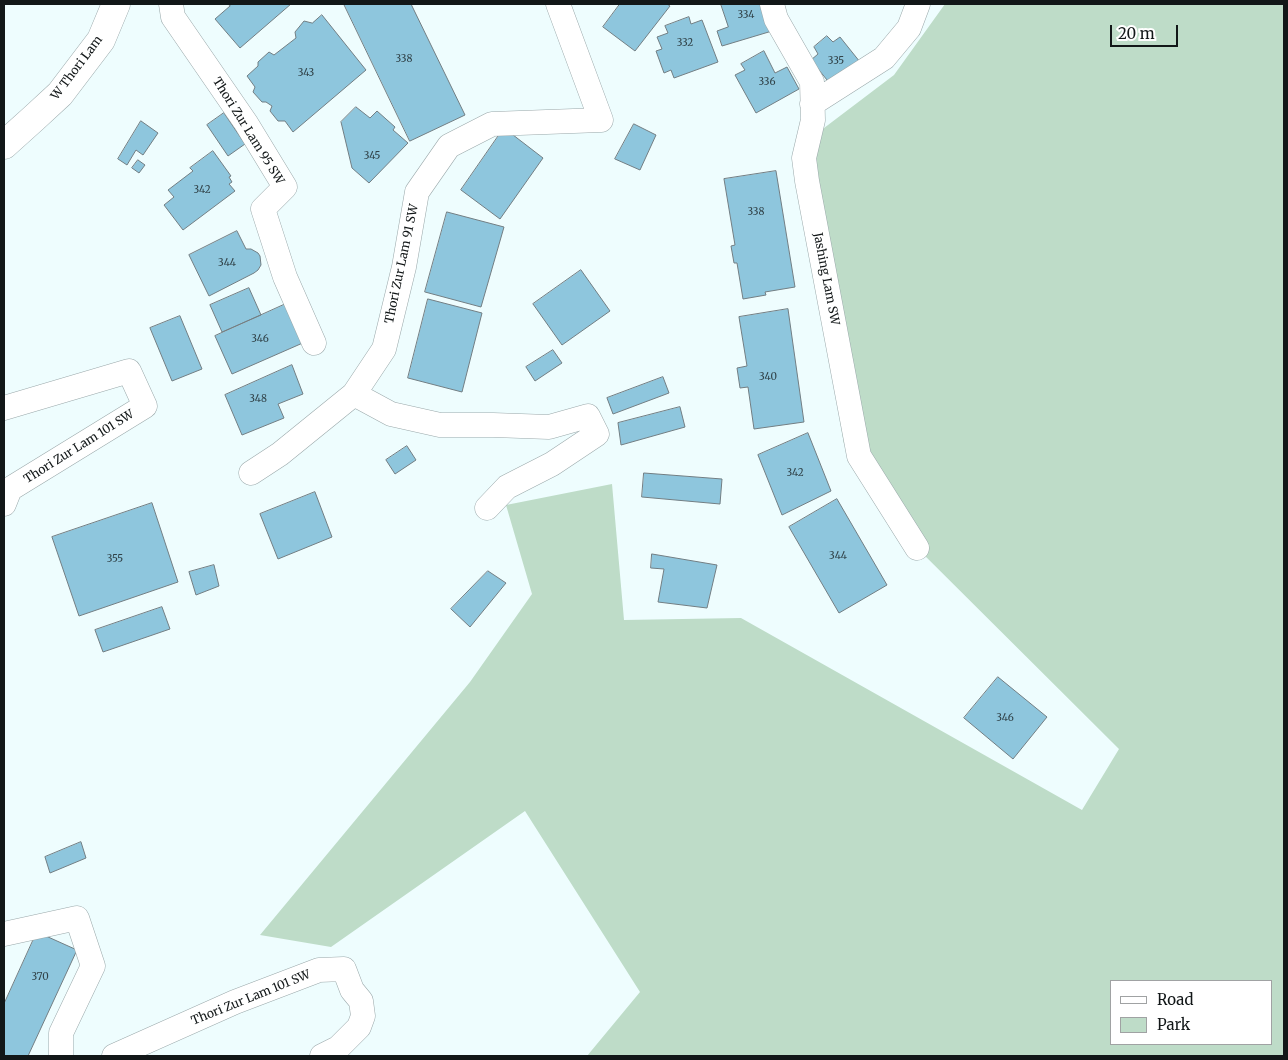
<!DOCTYPE html>
<style>
body{margin:0}
#map{position:relative;width:1288px;height:1060px;overflow:hidden;background:#eefdfe;font-family:Merriweather,serif}
canvas{display:block}
.frame{position:absolute;inset:0;border:5px solid #121718;pointer-events:none}
.legend{position:absolute;left:1110px;top:980px;width:162px;height:65px;box-sizing:border-box;background:#fff;border:1px solid #a0a2a3;margin:0;padding:6px 9px;list-style:none;font-size:15px;color:#121718}
.legend li{display:flex;align-items:center;gap:10px;height:25px}
.legend b{width:25px;border:1px solid #a0a2a3}
.scale{position:absolute;left:1110px;top:25px;width:68px;height:22px;box-sizing:border-box;border:2px solid #121718;border-top:0;padding-left:6px;font-size:15px;line-height:18px;white-space:nowrap;color:#121718;-webkit-text-stroke:4px #fff;paint-order:stroke}
</style>
<div id="map">
<canvas width="1288" height="1060"></canvas>
<div class="frame"></div>
<ul class="legend">
<li><b style="height:6px;background:#fff"></b>Road</li>
<li><b style="height:14px;background:#bedcc8"></b>Park</li>
</ul>
<div class="scale">20 m</div>
</div>
<script>
const ctx = document.querySelector('canvas').getContext('2d');
ctx.lineJoin = 'round';
function fill(path, color) {
  ctx.fillStyle = color;
  ctx.fill(path, 'evenodd');
}
function strokePath(path, color, width, dash) {
  ctx.strokeStyle = color;
  ctx.lineWidth = width;
  ctx.lineCap = dash ? 'butt' : 'round';
  ctx.setLineDash(dash || []);
  ctx.stroke(path);
}
function label(font, color, halo, rows, align = 'center') {
  ctx.font = font + ' Merriweather,serif';
  ctx.lineWidth = 5;
  ctx.setLineDash([]);
  ctx.textBaseline = 'middle';
  ctx.strokeStyle = halo;
  ctx.fillStyle = color;
  for (const [text, x, y, turn = 0] of rows) {
    ctx.save();
    ctx.translate(x, y);
    ctx.rotate((+turn || 0) * Math.PI / 180);
    ctx.textAlign = isNaN(turn) ? turn : align;
    if (halo) ctx.strokeText(text, 0, 0);
    ctx.fillText(text, 0, 0);
    ctx.restore();
  }
}
const green = new Path2D(`
 M945 4H1284V1056H587L640 992 525 811 331 947 260 935 470 682 532 594 506 505 612 484 624 620 741 618 1082 810 1119 749 907 538 844 444 795 150 894 75ZM1112 981H1272V1044H1112Z`);
const building = new Path2D(`
 M228 4H291L240 48 215 19 230 6Z
 M344 4H411L465 115 410 141Z
 M620 4H667L670 6 635 51 603 27Z
 M721 4H764L772 31 722 46 717 31 728 27Z
 M322 15 366 70 293 132 285 121H278L270 111 272 106 266 102H262L253 92 255 87 247 76 258 66V62L269 52 274 55 296 38 295 32 304 21 312 23Z
 M689 17 691 24 702 20 718 62 674 78 671 70 664 73 656 51 662 49 657 37 668 33 665 26Z
 M827 36 833 42 840 37 860 62 831 85 811 60 818 54 814 47Z
 M764 51 775 73 787 67 799 89 756 113 735 75 745 70 741 64Z
 M356 107 370 118 377 111 395 127 393 130 408 143 369 183 352 168 341 122Z
 M224 113 245 144 228 156 207 125Z
 M141 121 158 133 143 155 136 150 127 165 118 159Z
 M634 124 656 135 640 170 615 159Z
 M504 128 543 158 500 219 461 190Z
 M213 151 231 176 229 177 232 182 229 184 235 191 183 230 164 205 174 197 168 190 193 171 190 168Z
 M138 160 145 165 139 173 132 168Z
 M776 171 795 287 765 292 766 295 743 299 737 263H734L731 246 735 245 724 179Z
 M447 212 504 227 481 307 425 292Z
 M237 231 246 249H251L258 253 260 256 261 265 258 270 254 273 209 296 189 255Z
 M581 270 610 311 562 345 533 304Z
 M249 288 261 315 222 332 210 305Z
 M428 299 482 313 462 392 408 378Z
 M288 303 305 342 232 374 215 336Z
 M788 309 804 422 754 429 748 387 740 388 737 368 747 366 739 317Z
 M180 316 202 369 172 381 150 328Z
 M553 350 562 363 535 381 526 367Z
 M292 365 303 394 278 404 284 418 242 435 225 395Z
 M663 377 669 393 613 414 607 398Z
 M680 407 685 427 621 445 618 423Z
 M808 433 831 491 782 515 758 455Z
 M407 446 416 460 395 474 386 460Z
 M644 473 722 479 720 504 642 497Z
 M315 492 332 537 278 559 260 514Z
 M837 499 887 585 839 613 789 527Z
 M152 503 178 582 79 616 52 537Z
 M652 554 717 565 707 608 658 602 664 569 651 568Z
 M214 565 219 586 196 595 189 572Z
 M488 571 506 583 470 627 451 609Z
 M162 607 170 629 103 652 95 630Z
 M998 677 1047 717 1013 759 964 718Z
 M81 842 86 858 50 873 45 857Z
 M37 932 77 950 28 1056H4V1004Z`);
const minor = new Path2D(`
 M171 4 173 17 246 123 285 187 263 209 285 277 314 343
 M772 4 776 19 812 82 813 120 804 158 807 181 859 456 917 548
 M812 104 884 58 909 28 918 4
 M354 394 391 414 440 425H493L549 427 588 416 597 434 552 464 507 487 487 508
 M4 408 129 371 145 406 10 489 4 504
 M251 473 280 454 354 394 384 349 404 267 417 192 449 146 492 124 601 120 558 4
 M4 934 77 918 93 966 61 1033V1056
 M114 1056 235 1002 319 970 344 969 352 990 361 1001 363 1016 359 1027 338 1048 322 1056`);
const secondary = new Path2D(`
 M4 145 34 118 60 94 101 40 116 4`);
const numberNames = [
 ["334",746,15],
 ["332",685,43],
 ["338",404,59],
 ["335",836,61],
 ["343",306,73],
 ["336",767,82],
 ["345",372,156],
 ["342",202,190],
 ["338",756,212],
 ["344",227,263],
 ["346",260,339],
 ["340",768,377],
 ["348",258,399],
 ["342",795,473],
 ["344",838,556],
 ["355",115,559],
 ["346",1005,718],
 ["370",40,977]
];
const streetNames = [
 ["W Thori Lam",77,68,-53],
 ["Thori Zur Lam 95 SW",248,131,58],
 ["Thori Zur Lam 91 SW",402,264,-78],
 ["Jashing Lam SW",826,279,79],
 ["Thori Zur Lam 101 SW",79,447,-32],
 ["Thori Zur Lam 101 SW",251,998,-22]
];
fill(green, '#bedcc8');
fill(building, '#8ec6dd');
strokePath(building, '#727e83', 1);
strokePath(minor, '#9aa8aa', 25);
strokePath(secondary, '#9aa8aa', 29);
strokePath(minor, '#fff', 24);
strokePath(secondary, '#fff', 28);
label('10px', '#314349', null, numberNames);
label('12px', '#121718', '#fff', streetNames);
</script>
